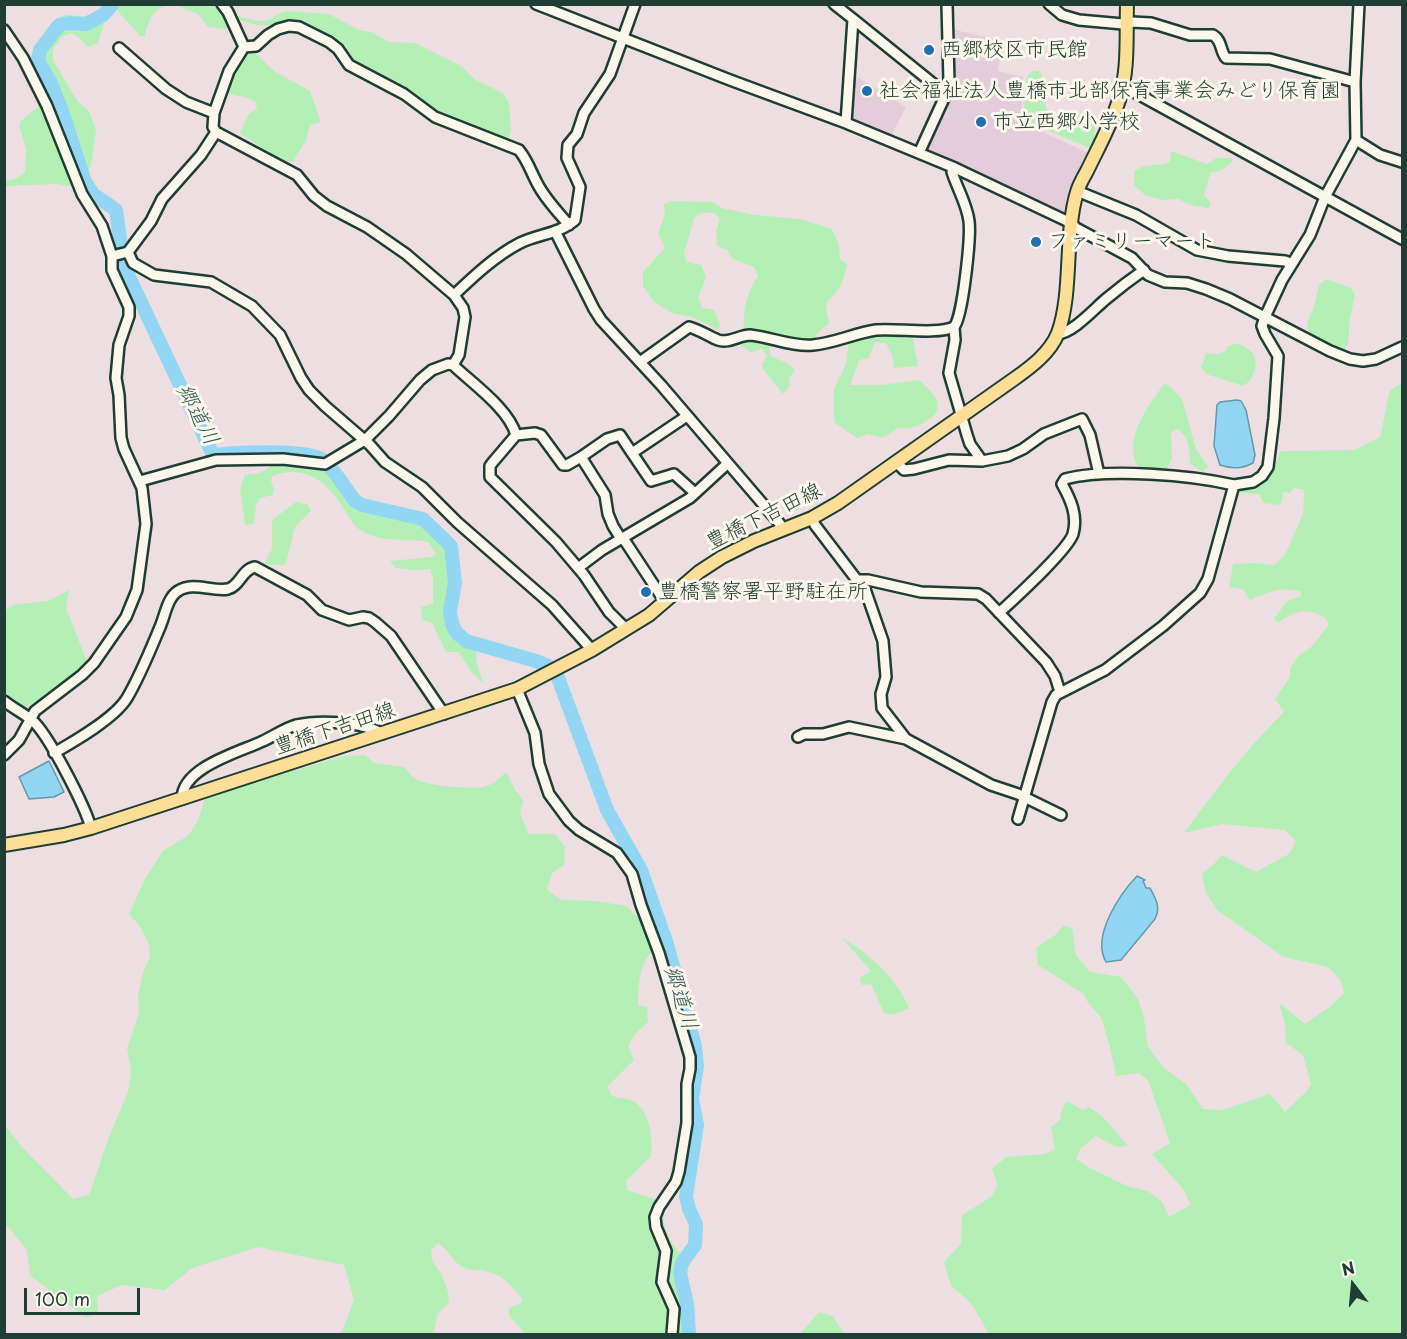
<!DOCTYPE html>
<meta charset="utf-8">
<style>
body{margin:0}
#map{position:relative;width:1407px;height:1339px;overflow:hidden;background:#eddee2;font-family:"Playpen Sans",sans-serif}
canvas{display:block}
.frame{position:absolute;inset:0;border:6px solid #1f3d34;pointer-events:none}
.north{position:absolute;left:1323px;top:1255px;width:60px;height:60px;-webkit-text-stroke:4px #fbf7ec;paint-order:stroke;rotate:344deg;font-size:16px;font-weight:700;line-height:24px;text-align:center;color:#1f3d34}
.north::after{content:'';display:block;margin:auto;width:21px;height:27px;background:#1f3d34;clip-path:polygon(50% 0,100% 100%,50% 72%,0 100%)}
.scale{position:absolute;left:24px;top:1288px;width:116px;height:27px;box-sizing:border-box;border:3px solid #1f3d34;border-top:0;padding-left:8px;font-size:18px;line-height:21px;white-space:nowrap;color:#1f3d34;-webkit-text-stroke:4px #fbf7ec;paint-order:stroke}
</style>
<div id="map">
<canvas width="1407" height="1339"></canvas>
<div class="frame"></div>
<div class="north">N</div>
<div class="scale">100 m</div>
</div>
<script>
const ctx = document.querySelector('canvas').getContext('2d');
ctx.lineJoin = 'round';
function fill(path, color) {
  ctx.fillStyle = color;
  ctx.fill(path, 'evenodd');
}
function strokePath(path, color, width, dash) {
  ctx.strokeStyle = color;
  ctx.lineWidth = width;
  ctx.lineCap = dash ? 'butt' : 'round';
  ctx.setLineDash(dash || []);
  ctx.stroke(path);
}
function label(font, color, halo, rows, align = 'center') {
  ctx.font = font + ' "Playpen Sans","Klee One",sans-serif';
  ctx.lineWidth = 6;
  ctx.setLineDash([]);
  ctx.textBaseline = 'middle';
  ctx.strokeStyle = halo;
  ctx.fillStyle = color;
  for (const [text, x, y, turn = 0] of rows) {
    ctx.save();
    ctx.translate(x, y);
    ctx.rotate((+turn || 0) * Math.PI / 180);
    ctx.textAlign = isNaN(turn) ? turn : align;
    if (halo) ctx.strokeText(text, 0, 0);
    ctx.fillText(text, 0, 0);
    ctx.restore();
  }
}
const built = new Path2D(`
 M951 29 1003 41 998 71 1023 77 1021 118 1030 126 1088 153 1074 186 1067 212H1063L925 151V146L952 83Z
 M854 75 906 107 891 136 855 121 852 116Z`);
const green = new Path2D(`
 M118 5V4L166 5C153 10 147 22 145 36H140C133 25 121 18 116 7Z
 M176 5H214L223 12 257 21H266L285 11 329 14 359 30 372 32 389 42 415 43 463 67 474 79 503 93 509 103 511 131 507 140 439 113 400 87 368 71 354 60 341 43 300 22 284 21 271 25H256L239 20 225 29 208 27 198 14Z
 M97 13 106 17 98 43 88 47 81 39 72 33 63 36 53 49V60L78 102 89 111 96 130 91 165 87 174 70 186 56 184 5 186V181L15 179 25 172 26 149 19 125C25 113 39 109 48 98 32 66 30 57 51 28 55 23 58 16 65 15 77 14 85 20 97 13Z
 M242 52H254L274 71 310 91 321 122 310 125 306 140 293 162 279 159 240 133 249 114 256 109 257 103C248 96 238 97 228 93L232 68Z
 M1031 71H1039C1050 87 1038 98 1051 117 1065 119 1072 112 1086 114L1095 128 1094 144 1090 148 1032 124 1024 114 1026 79Z
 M1171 151 1207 164 1216 158H1232V162L1222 170 1210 173 1204 195 1211 203 1208 208 1191 205 1178 199 1163 200 1145 195 1134 185V171L1144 166 1166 164 1170 161Z
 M671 201 712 202 722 208 755 215 800 219 832 229 839 245 840 259 847 264C844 279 841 292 827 301L826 310 829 323 818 333 812 342H795L782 335H774L769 343 770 356 787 363 795 370 790 377 789 387 783 394 763 369 762 364 767 356 762 348 751 353 736 341 744 338C743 312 744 298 758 276L754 267 733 259 727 250 717 246 716 231 720 218 714 213H701L694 218 684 254 687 262 701 265 706 277 698 298 703 308 714 310 720 325 719 330 692 317 672 313 654 302 643 286V272L665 248 658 233 665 214 664 204Z
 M1326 279 1351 288 1355 295 1350 318 1348 344 1342 352 1329 347 1310 335 1307 322 1313 310 1319 285Z
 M876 333H901L912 335 918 366 894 368 893 357 886 343 875 342 869 358 859 360 850 385H881L919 380C937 395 949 411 921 424 912 428 908 429 898 428L882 438 868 434 857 438 834 422V389L846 364 849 341Z
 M1238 343C1242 346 1251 350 1254 355 1259 367 1252 381 1243 386L1206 374 1201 367 1206 353 1218 354 1225 351 1228 346Z
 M1402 383V1334H989L971 1303 951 1286 944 1262 961 1244 962 1215 991 1197 998 1185 992 1169 1006 1157 1045 1154 1055 1149 1051 1127 1060 1120 1062 1108 1067 1101 1083 1110 1089 1107 1104 1118 1128 1146 1117 1147 1096 1136 1080 1149 1076 1159 1088 1167 1127 1186 1148 1191 1162 1202 1169 1217 1191 1205 1183 1189 1152 1154 1170 1143 1148 1080 1139 1073 1116 1076 1110 1047 1101 1017 1088 1003 1084 994 1038 965 1036 948 1055 935 1064 925 1072 929 1076 955 1090 972 1121 977 1138 999 1144 1017 1148 1047 1163 1067 1186 1084 1203 1109 1223 1110 1270 1094 1285 1112 1306 1092 1311 1084 1303 1055 1286 1043 1285 1024 1279 1003 1305 1024 1331 1006 1344 993 1341 981 1328 967 1284 957 1217 910 1206 893 1202 873 1213 865 1222 855 1256 872 1289 854 1296 841 1285 830 1222 824 1184 833C1215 791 1246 749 1284 712L1275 699 1290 677V669L1298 656 1310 648 1329 625 1325 617C1304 608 1298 609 1278 623L1274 619 1286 602 1301 596V592C1281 586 1268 592 1250 600L1243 589 1229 587 1233 564 1255 563 1274 565 1285 555 1303 514 1304 490 1294 488 1290 493 1284 492 1280 505 1264 503 1259 494 1239 493 1240 488C1268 480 1271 476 1281 451L1355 450 1380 437 1390 390Z
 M1164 384 1170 386 1182 399 1196 449 1208 467 1202 472 1190 463C1189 448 1190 437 1177 429L1171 433 1172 459 1166 470 1140 469C1120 442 1149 405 1164 384Z
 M272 465C289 466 311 463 326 472 341 480 347 503 364 511 386 520 430 517 443 542 449 555 453 573 451 587 450 605 442 624 457 638 462 643 471 646 477 649L476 660 483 683 471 672 459 652H446L432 623 422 620 421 607 433 604V579L430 569 414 570 396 568 390 561 432 557 436 554 428 542C406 538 380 543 360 530 353 526 349 516 344 509 326 481 306 464 272 476L271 481 274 490 273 495 260 498 256 505 254 524 245 525 240 488 245 475 261 473Z
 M296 502 308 505 311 511 295 527 286 563 284 565 264 564 272 549V520Z
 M69 590 66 608 88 664C68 683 47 700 21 708L5 692 4 611 13 605 47 601Z
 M365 755 374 763 405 767C409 773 412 777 418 780 430 786 469 789 483 787 493 785 499 779 506 772L515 790 523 800 520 814 529 834H555L565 847 564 865 552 873 547 890 561 900 595 901 627 906 643 923 651 952C639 967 638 986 638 1005L647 1007 648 1022 635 1034 628 1046 634 1060 607 1087 612 1096C618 1098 630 1098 635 1102 650 1112 653 1139 651 1156L626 1181 627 1190 655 1199C666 1221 663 1236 681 1254 675 1284 687 1305 682 1334H525L509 1315V1308L521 1303 522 1299C510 1283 501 1273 480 1270 474 1270 466 1270 461 1266 451 1260 448 1249 438 1243L431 1251C431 1265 438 1266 443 1278 447 1286 449 1294 449 1303L437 1314 434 1334H341L354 1300 344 1265 258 1247 192 1268 165 1290 122 1285 97 1296 98 1312 86 1318 30 1275 27 1250 5 1223 4 1124 23 1148 73 1199 89 1195 109 1137 128 1092 131 1071 127 1049 139 1013 138 995 143 972 150 958 149 944 139 925 129 914 145 879 163 851 189 835 198 820 206 796 344 756Z
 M842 938C869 952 897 980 909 1008L893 1015 884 1013 871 984 861 985 860 978 871 971Z
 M819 1312 833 1316 844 1334H800Z`);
const water = new Path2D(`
 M1237 400 1241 401 1246 410 1255 455 1253 463C1242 469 1231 469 1220 465L1214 446 1217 405 1220 402Z
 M49 761 64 792 54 797 29 799 19 777Z
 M1137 876 1145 880 1143 881 1146 888H1150C1156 899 1161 907 1155 919L1121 960 1106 962C1091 936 1120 894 1137 876Z`);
const river = new Path2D(`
 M113 4 103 15 86 24 69 23 59 25 40 50 38 59 41 66 51 83 61 108 85 182 93 194 116 210 120 239 119 252 122 262 212 453 217 455C237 452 308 449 323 460 334 469 346 489 355 501L362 505 423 519 451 546 455 583 450 611 452 624 456 632 466 641 536 661 548 666
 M557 675 607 810 641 870 667 944 695 1046 697 1066 692 1099 697 1125 686 1196 689 1209 696 1224 695 1245 682 1263 680 1273 687 1304 689 1334`);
const minor = new Path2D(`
 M222 4 228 12 244 47 256 46 268 35 278 29 289 26 299 27 329 42 338 49 349 65 404 94 435 117 519 150C528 161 531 172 537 183 545 199 558 212 569 225
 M536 4 730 80 846 123 955 168 1071 223 1076 228 1132 258 1148 275 1165 282 1187 283 1206 289 1230 299 1330 351 1350 359 1363 361 1376 359 1402 347
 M834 4 853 19 846 123
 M1049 4 1062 15 1079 20 1123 24 1131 22 1151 23 1190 35H1213C1222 40 1220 51 1226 58L1270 59 1355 82
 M853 19 946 94
 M4 30 23 58 47 106 82 194 102 226 112 256V270L129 307V316L119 345 116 378 119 395 121 438 124 449 142 488 146 524 137 590 126 617 94 663 82 675 35 711 19 740 4 755
 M119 48 166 89 186 102 214 113
 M1122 89 1136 93 1402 239
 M1356 140 1380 155 1402 162
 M919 153 946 94 949 82 947 4
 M955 168 952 172C957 188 967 204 969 221 971 236 963 317 954 327L955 340 949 373 967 435 970 444 982 461
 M1077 191 1136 215 1197 250 1228 256 1285 261 1292 264
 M555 231 594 309 601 320 661 385 780 524 782 530
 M128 252 133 263 154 275 211 282 252 306 280 335 301 378 309 390 325 406 370 445 385 462 422 487 457 522 552 605 592 650
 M112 256 128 252 151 221 162 199 201 155 216 132
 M454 295C474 276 495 256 520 243 538 234 559 234 575 220L580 187 567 158 568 145 577 134 584 113 610 74 635 4
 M1057 334C1073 333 1094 309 1106 299 1118 289 1131 279 1144 270
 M640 362 689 327C700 330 708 336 718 340 729 344 739 335 750 335 771 337 792 347 813 345 835 343 855 333 876 330 898 328 936 335 954 327
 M453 365C473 384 509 409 516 435L535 433 541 435 563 465H567L581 457 605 495 608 514 613 526 621 539 625 541 665 602
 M516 435 493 462 490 466V477L556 542 584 575 609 612 626 629
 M632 453 651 481 674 474 695 493
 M581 457 607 439 620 435 632 453 687 416
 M896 462 904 470 914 469 949 460 982 461 1008 456 1023 449 1044 434 1082 419 1090 435 1099 474
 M140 481 216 460 283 459 325 464 365 440 389 416 420 380 432 370 448 364 453 365 459 355 465 317 463 308 454 295 406 254 367 227 327 206 314 196 297 175 216 132 213 127 214 113 229 71 244 47
 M1234 485 1253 482 1262 476 1268 467 1274 418 1278 356 1265 334 1262 326 1265 317 1282 280 1310 235 1325 197 1356 140 1355 82 1359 4
 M812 518 815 525 866 592 883 641 886 677 881 694 882 708 906 739 991 785 1018 794 1061 815
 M578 568 602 550 690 498 727 464
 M859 580H868L921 592 978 594 986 599 1046 662 1055 676 1060 692
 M999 613C1015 598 1067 551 1073 534 1078 516 1071 500 1062 484L1065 479C1108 468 1191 475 1234 485L1208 579 1200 593 1163 626 1105 670 1056 695 1052 702 1018 819
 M517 689 535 733 539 764 549 794 569 821 579 830 617 853 632 874 641 905 659 953 690 1057V1069L687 1084V1123L679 1172 676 1182 659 1207 655 1217 656 1227 666 1251 662 1282 674 1309 672 1334
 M4 701C14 709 27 715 35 723 51 740 85 806 91 828
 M798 737 804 734H823L849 727 906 739
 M54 753C75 741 115 718 127 698 140 676 150 651 160 627 165 616 167 598 178 591 193 581 212 592 228 589 240 586 242 569 255 567L307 595 322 610 349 620 363 617 369 618 375 622 391 636 444 714
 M182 799C182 767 240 752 263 741 274 736 285 728 296 725 318 720 363 721 382 734`);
const major = new Path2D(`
 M4 845 64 835 91 828 517 689 592 650 649 615 699 572 722 557 754 541 812 518 838 503 1014 379C1031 367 1050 353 1058 333 1073 292 1064 235 1077 192 1079 185 1083 178 1087 171 1098 148 1111 125 1119 100 1129 70 1126 36 1127 4`);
const markers = [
 [929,50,6,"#1f6fb2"],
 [867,91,6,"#1f6fb2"],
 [981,122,6,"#1f6fb2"],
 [1036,242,6,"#1f6fb2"],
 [646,592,6,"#1f6fb2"]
];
const poiNames = [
 ["西郷校区市民館",941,50],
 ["社会福祉法人豊橋市北部保育事業会みどり保育園",879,91],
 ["市立西郷小学校",993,122],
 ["ファミリーマート",1048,242],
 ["豊橋警察署平野駐在所",658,592]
];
const streetNames = [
 ["豊橋下吉田線",764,517,-26],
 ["豊橋下吉田線",335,729,-18]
];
const waterNames = [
 ["郷道川",197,415,62],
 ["郷道川",680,998,73]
];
fill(built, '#e3cddb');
fill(green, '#b4f0b5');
fill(water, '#92d6f3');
strokePath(water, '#6499a7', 1.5);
strokePath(river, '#92d6f3', 14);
strokePath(minor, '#1f3d34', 14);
strokePath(major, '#1f3d34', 16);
strokePath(minor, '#fbf7ec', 9);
strokePath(major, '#fcde96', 12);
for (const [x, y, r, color] of markers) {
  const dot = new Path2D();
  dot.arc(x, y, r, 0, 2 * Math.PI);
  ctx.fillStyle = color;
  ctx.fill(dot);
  strokePath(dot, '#fbf7ec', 2);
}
label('21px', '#1f3d34', '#fbf7ec', poiNames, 'left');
label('21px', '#1f3d34', '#fbf7ec', streetNames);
label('italic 22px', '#365c5a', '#fbf7ec', waterNames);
</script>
